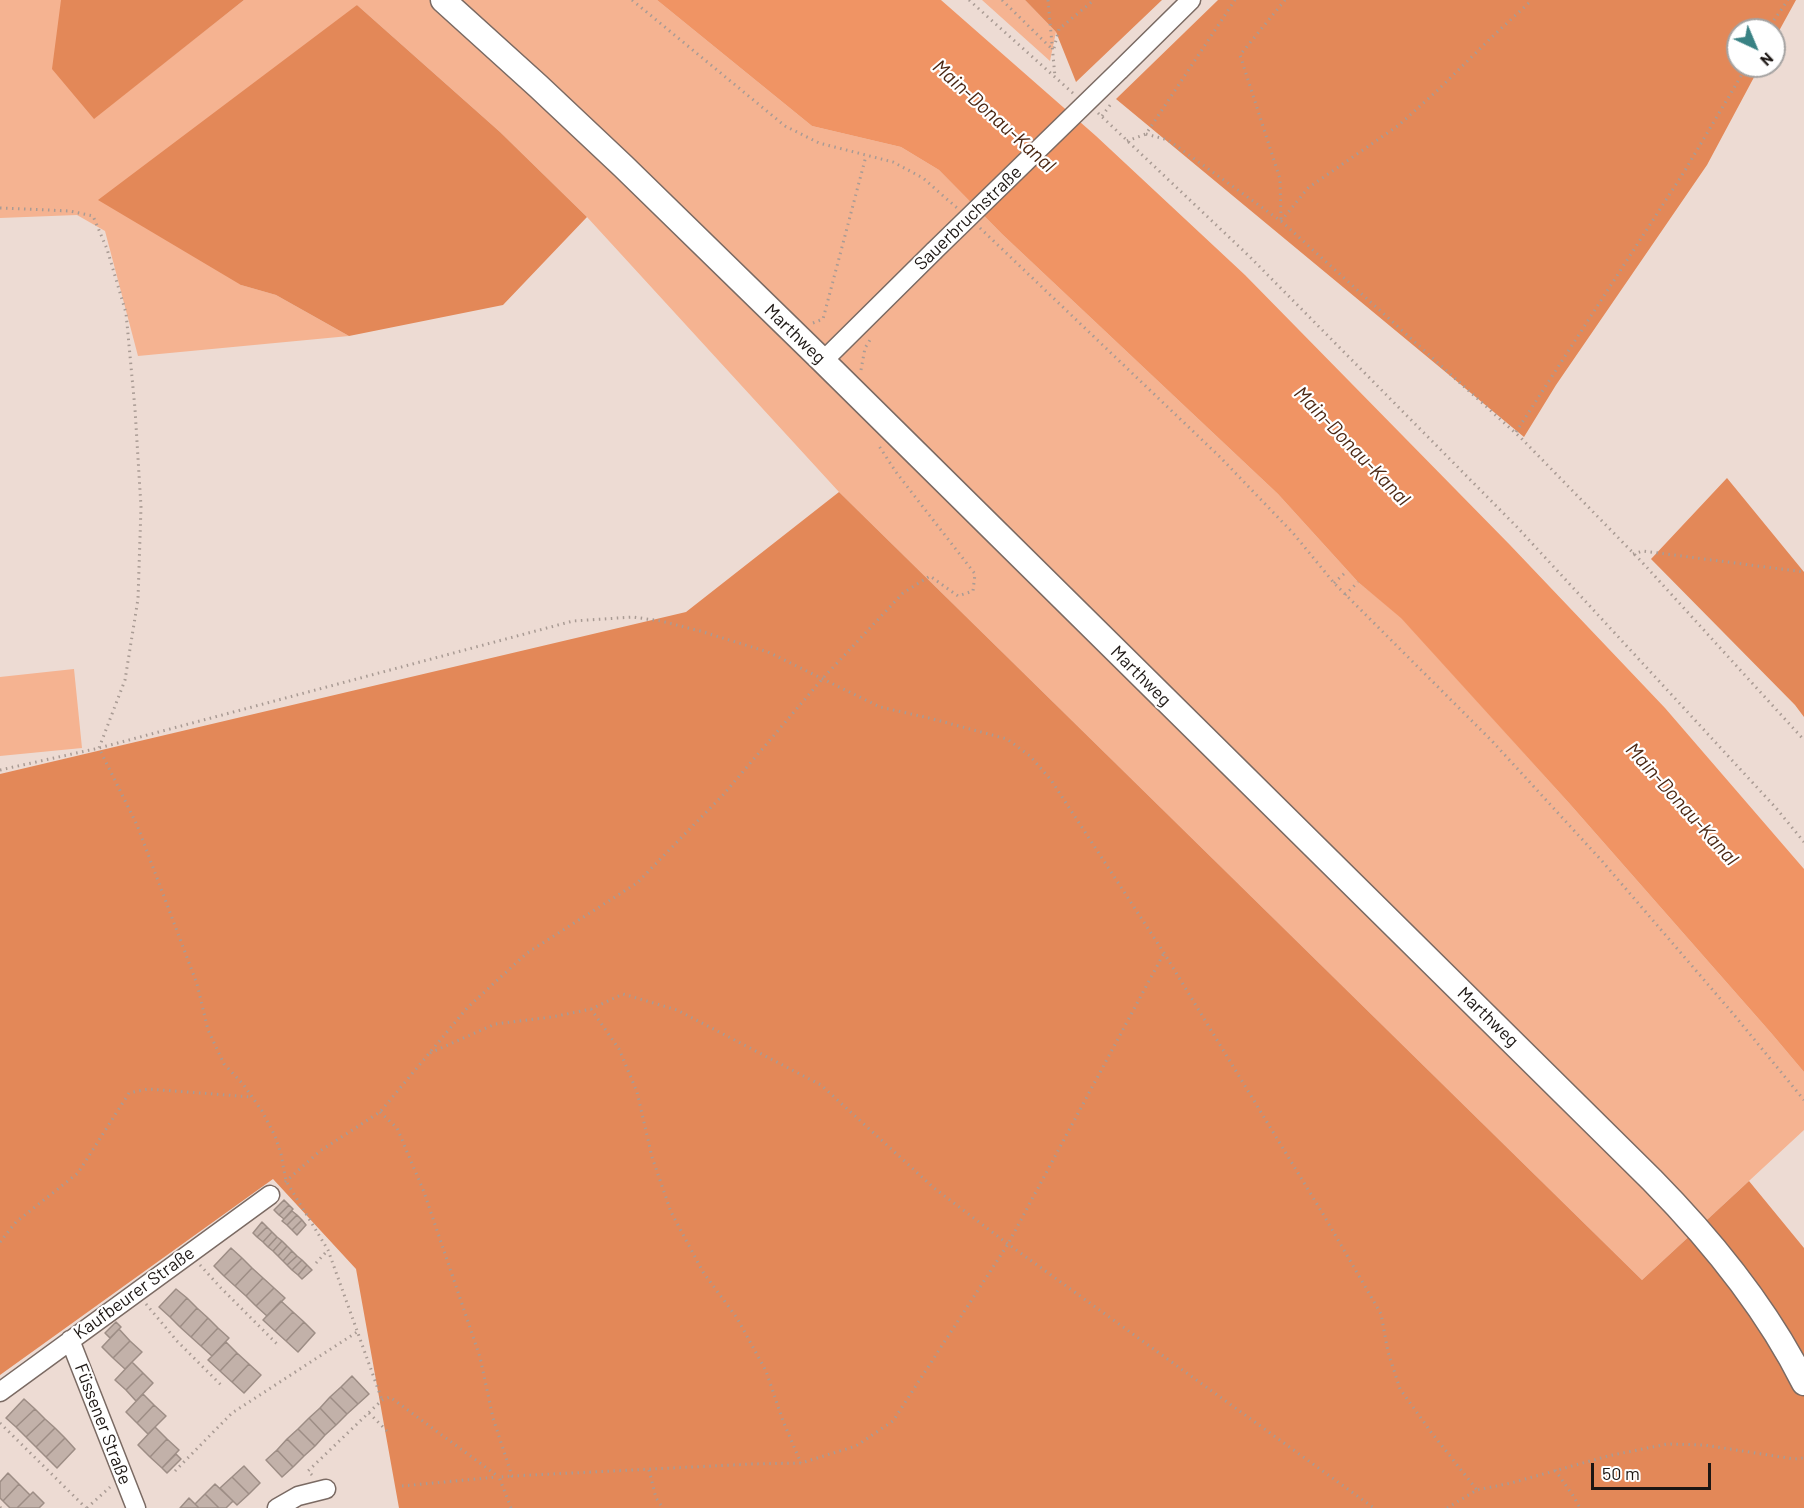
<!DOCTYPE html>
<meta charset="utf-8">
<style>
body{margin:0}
#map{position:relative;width:1804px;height:1508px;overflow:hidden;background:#eddbd3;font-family:Barlow,sans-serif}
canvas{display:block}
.north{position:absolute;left:1726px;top:18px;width:60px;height:60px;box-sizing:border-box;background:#fff;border:2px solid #a4a2a1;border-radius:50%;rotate:136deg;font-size:16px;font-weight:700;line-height:24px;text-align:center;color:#1c1613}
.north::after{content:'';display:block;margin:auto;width:21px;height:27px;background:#398284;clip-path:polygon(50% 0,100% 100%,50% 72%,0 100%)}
.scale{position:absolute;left:1591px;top:1463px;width:120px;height:27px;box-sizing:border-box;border:3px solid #1c1613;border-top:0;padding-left:8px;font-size:18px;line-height:21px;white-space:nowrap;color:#1c1613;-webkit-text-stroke:4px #fff;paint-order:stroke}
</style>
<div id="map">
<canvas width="1804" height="1508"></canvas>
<div class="north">N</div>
<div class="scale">50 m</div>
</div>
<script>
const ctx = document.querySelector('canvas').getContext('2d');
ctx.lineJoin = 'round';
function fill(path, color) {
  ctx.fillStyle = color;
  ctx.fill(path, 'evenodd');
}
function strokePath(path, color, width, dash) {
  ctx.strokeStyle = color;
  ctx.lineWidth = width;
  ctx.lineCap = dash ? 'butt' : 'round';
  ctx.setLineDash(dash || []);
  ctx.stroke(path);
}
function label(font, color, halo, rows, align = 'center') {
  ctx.font = font + ' Barlow,sans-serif';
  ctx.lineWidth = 4.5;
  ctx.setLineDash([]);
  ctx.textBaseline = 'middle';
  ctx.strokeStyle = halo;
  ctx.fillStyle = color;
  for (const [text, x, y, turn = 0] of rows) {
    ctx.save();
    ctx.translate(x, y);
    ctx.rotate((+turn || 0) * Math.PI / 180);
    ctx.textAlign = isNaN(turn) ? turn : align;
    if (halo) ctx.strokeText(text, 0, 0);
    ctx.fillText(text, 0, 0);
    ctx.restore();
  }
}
const green = new Path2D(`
 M0 0H61L94 118 244 0H657L812 126 901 147 939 170 1002 234 1278 494 1358 582 1401 617 1569 803 1772 1034 1804 1072V1130L1642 1280 839 492 587 217 500 132 357 5 241 285 276 295 349 336 138 356 105 231 77 215 0 218Z
 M982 0H1025L1056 32 1050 61Z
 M74 669 82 748 0 756V677Z`);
const forest = new Path2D(`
 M61 0H244L94 119 52 69Z
 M1025 0H1162L1076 82 1056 32Z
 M1218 0H1796L1774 40V30H1738V66H1760L1707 165 1556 385 1524 437 1116 99Z
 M357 5 500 132 587 217 503 305 349 336 276 295 241 285 98 200Z
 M1727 478 1804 572V717L1795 705 1651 559Z
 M839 492 1642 1280 1749 1181 1804 1248V1508H399L356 1269 273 1179 0 1375V774L686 612Z`);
const water = new Path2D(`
 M657 0H941L1096 136 1245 275 1510 545 1665 708 1804 869V1072L1772 1034 1569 803 1401 618 1358 582 1278 494 1002 234 939 170 901 147 812 126Z`);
const building = new Path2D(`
 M284 1200 289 1205 279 1215 274 1210Z
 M289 1205 293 1209 284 1219 279 1215Z
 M292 1211 297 1215 287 1225 282 1221Z
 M297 1215 302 1220 292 1230 287 1225Z
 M302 1220 306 1225 297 1235 292 1230Z
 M262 1222 267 1227 257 1237 253 1233Z
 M267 1227 272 1232 263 1242 257 1237Z
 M272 1232 277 1237 268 1247 263 1242Z
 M277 1237 282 1241 273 1251 268 1247Z
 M282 1241 287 1246 278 1256 273 1251Z
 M287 1246 292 1251 283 1261 278 1256Z
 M231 1248 242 1258 224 1276 214 1266Z
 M292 1251 297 1256 287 1265 283 1261Z
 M297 1256 302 1260 292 1270 287 1265Z
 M242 1258 252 1268 235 1286 224 1276Z
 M302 1260 307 1265 298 1275 292 1270Z
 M307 1265 312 1270 302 1279 298 1275Z
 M252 1268 263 1278 246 1296 235 1286Z
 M263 1278 274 1288 256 1306 246 1296Z
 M274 1288 285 1298 267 1316 256 1306Z
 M176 1289 187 1298 170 1317 159 1307Z
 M187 1298 197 1308 180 1327 170 1317Z
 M281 1301 293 1312 275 1331 263 1320Z
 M197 1308 208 1318 191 1337 180 1327Z
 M293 1312 304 1322 286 1341 275 1331Z
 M208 1318 218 1328 201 1346 191 1337Z
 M116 1322 121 1327 110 1338 105 1333Z
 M304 1322 315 1333 298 1352 286 1341Z
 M218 1328 229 1338 212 1356 201 1346Z
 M119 1329 130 1341 113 1358 102 1347Z
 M130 1341 142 1352 125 1369 113 1358Z
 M226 1342 237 1353 220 1371 208 1360Z
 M237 1353 249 1364 232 1382 220 1371Z
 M132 1362 143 1373 126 1390 115 1380Z
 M249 1364 261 1375 244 1393 232 1382Z
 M143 1373 153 1383 136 1401 126 1390Z
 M352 1376 369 1394 358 1404 341 1387Z
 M341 1387 358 1404 347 1414 330 1397Z
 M143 1394 154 1405 137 1423 126 1412Z
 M330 1397 347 1414 336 1425 320 1408Z
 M24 1399 35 1409 16 1427 6 1418Z
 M154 1405 166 1416 148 1434 137 1423Z
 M320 1408 336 1425 325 1435 309 1418Z
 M35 1409 45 1419 26 1437 16 1427Z
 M309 1418 325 1435 315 1446 298 1429Z
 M45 1419 55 1428 36 1447 26 1437Z
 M155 1427 167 1439 150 1457 138 1445Z
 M55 1428 65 1438 46 1457 36 1447Z
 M298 1429 315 1446 304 1456 287 1439Z
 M65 1438 75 1449 57 1468 46 1457Z
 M167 1439 179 1450 162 1468 150 1457Z
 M287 1439 304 1456 293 1467 277 1450Z
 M277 1450 293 1467 282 1477 266 1460Z
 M176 1454 181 1459 167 1473 162 1468Z
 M244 1466 260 1483 249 1494 232 1477Z
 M8 1473 19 1484 3 1501 0 1498V1482Z
 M232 1477 249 1494 237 1505 220 1488Z
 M19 1484 30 1495 17 1508H10L3 1501Z
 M215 1484 233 1501 226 1508H219L205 1494Z
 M33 1492 44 1503 39 1508H17Z
 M205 1494 219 1508H199L195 1504Z
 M189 1498 199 1508H180Z`);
const path = new Path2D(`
 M632 0 785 126 819 143 893 162 923 178 957 208
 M969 0 1074 94
 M1002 0 1052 49
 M1048 0 1055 77
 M1767 30 1788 0
 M1054 48 1059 29 1094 0
 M1098 113 1249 256 1517 527 1776 808 1804 842
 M1102 116 1111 104
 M1146 134 1168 140 1281 221 1521 438 1641 561 1804 740
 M1127 141 1146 134 1235 0
 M0 208 70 211 93 216 107 249 126 313 135 409 141 507 138 599 125 680 99 748 137 825 197 984 208 1030 224 1064 243 1084 262 1111 275 1136 281 1154 286 1181 328 1250 382 1400
 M1281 219 1280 179 1240 55 1285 0
 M1281 221 1308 188 1399 125 1438 90 1493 36 1532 0
 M980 228 1220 457 1293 533 1334 583 1492 741 1602 861 1735 1016 1804 1100
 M813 323 823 319 866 156
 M861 370 865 348 870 340
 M1516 432 1684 172 1747 66
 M1633 554 1643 551 1804 572
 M1334 583 1347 571
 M1345 595 1358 582
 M0 770 99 748 573 621 633 617 661 621 700 631 768 652 880 707 929 718 1007 739 1030 756 1051 780 1164 953 1323 1214 1381 1314 1388 1352 1400 1389 1431 1432 1477 1490
 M591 1009 619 1049 637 1092 652 1157 671 1212 703 1272 737 1318 766 1371 783 1421 801 1463
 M430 1053 495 1024 552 1017 591 1009 623 994 677 1010 821 1085 934 1188 1008 1244 1374 1508
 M380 1112 397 1128 424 1192 480 1357 493 1418 512 1476 752 1464 801 1463 856 1446 893 1421 1008 1244 1164 953
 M285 1182 320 1151 380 1112 467 1008 527 953 637 883 723 795 823 678 903 593 930 576 958 596 973 591 975 574 896 472 879 446
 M0 1242 16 1222 78 1173 129 1093 148 1089 252 1097
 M316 1263 328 1250
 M200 1265 221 1288 278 1345
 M146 1304 177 1341 222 1386
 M369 1413 387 1431
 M0 1423 86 1508
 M649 1470 656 1498 663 1508
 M1555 1470 1574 1497 1580 1508
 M175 1471 232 1413 357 1332
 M312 1475 308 1471 382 1400 390 1397 499 1477
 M402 1486 497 1477
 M0 1507 1 1508
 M87 1508 110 1487
 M511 1508 499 1477 511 1476
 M1447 1508 1477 1490 1511 1483 1608 1456 1667 1444 1704 1445 1794 1459 1804 1458`);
const minor = new Path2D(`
 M1120 70 1191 0
 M823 361 934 251
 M70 1340 136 1508
 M0 1392 270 1195
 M277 1508 298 1496 326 1489`);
const major = new Path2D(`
 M443 0 538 86 623 166 823 361 1652 1180C1711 1240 1766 1307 1804 1383`);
const minorBridge = new Path2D(`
 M934 251 1120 70`);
const streetNames = [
 ["Sauerbruchstraße",968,218,-44],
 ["Marthweg",795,334,44],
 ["Marthweg",1141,676,45],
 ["Marthweg",1488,1017,44],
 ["Kaufbeurer Straße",134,1293,-36],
 ["Füssener Straße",103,1424,69]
];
const waterNames = [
 ["Main-Donau-Kanal",994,116,42],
 ["Main-Donau-Kanal",1352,446,46],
 ["Main-Donau-Kanal",1682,804,48]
];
fill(green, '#f5b391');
fill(forest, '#e38858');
fill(water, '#f09464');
fill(building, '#c2b1a9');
strokePath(building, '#9d8d85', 1.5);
strokePath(minor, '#7a6a63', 21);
strokePath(major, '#7a6a63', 27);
strokePath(path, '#a99b94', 3, [1.5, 4.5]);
strokePath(minor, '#fff', 18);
strokePath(major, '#fff', 24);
strokePath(minorBridge, '#7a6a63', 21, []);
strokePath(minorBridge, '#fff', 18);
label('18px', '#1c1613', '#fff', streetNames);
label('italic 20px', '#4b2713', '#fff', waterNames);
</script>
